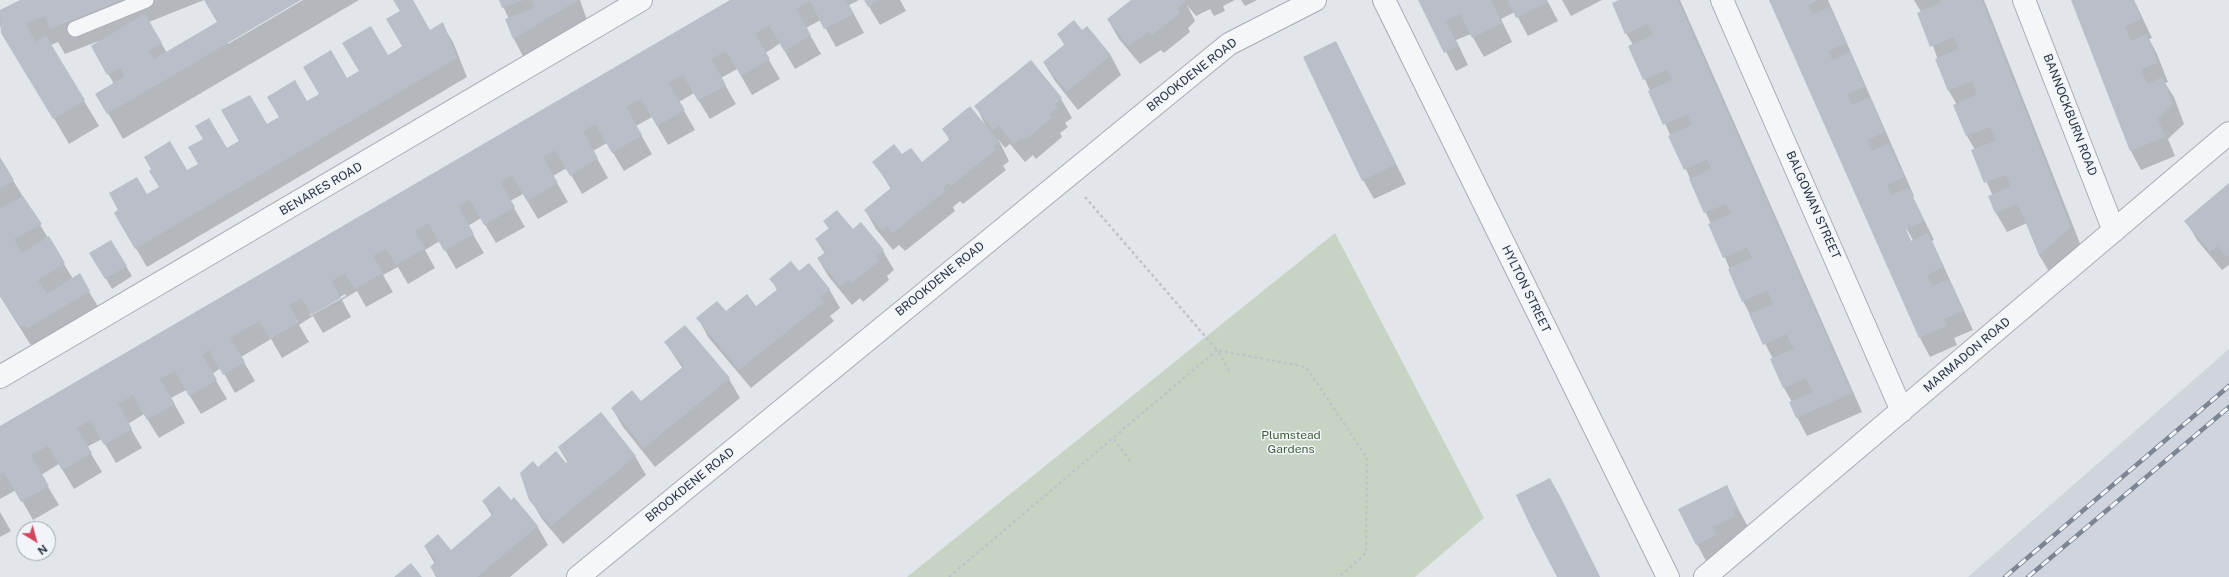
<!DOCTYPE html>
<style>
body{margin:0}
#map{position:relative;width:2229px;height:577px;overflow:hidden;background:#e2e5ea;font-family:"Public Sans",sans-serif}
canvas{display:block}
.north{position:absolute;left:16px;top:521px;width:40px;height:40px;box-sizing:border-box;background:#f1f4f8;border:1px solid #a1a7b0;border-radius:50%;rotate:143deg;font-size:11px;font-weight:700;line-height:16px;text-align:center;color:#293343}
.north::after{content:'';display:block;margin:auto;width:14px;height:18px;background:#d1455e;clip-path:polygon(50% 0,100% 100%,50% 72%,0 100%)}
</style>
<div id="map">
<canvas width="2229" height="577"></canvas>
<div class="north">N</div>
</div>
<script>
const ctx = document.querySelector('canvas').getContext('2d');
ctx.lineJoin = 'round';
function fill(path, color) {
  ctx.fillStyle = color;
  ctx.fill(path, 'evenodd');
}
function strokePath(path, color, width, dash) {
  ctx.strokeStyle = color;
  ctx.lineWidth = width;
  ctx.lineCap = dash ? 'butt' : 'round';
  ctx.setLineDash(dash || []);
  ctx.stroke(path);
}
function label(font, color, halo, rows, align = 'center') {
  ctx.font = font + ' "Public Sans",sans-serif';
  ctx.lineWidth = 3;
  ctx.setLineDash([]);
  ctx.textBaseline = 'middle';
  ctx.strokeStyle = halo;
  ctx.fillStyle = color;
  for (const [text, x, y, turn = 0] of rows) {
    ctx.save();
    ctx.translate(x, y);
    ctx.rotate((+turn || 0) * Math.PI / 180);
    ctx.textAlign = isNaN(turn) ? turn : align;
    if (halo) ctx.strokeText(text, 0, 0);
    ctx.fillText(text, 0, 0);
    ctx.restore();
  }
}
const built = new Path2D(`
 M2229 349V577H1968Z`);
const green = new Path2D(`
 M1335 233 1484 518 1415 577H907Z`);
const shadow = new Path2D(`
 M25 0H204L149 22 167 53 218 23 205 0H299L228 42V44L303 0H359L123 139 97 94 114 84 92 46 99 41 65 54 58 42 51 45 99 126 69 144 0 26V10Z
 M394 0H412L430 31 442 24 453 42 467 77 147 267 115 213 160 188 152 169 187 171 403 47 401 11Z
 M500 0H580L587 20 524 58 514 39 507 20 509 19Z
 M732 0H859L849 5 864 33 836 47 821 20 815 23 806 28 821 54 795 69 780 43 772 49 765 53 780 79 752 95 737 69 721 78 736 104 710 119 694 93 679 102 695 130 668 145 652 117 636 126 652 154 624 171 607 143 593 151 608 178 582 194 567 168 553 176 568 202 538 219 523 194 510 201 525 227 496 243 481 218 468 226 484 253 456 269 440 241 425 250 435 268 408 284 398 267 383 275 393 292 366 307 357 291 342 300 351 317 323 333 313 316 305 321 299 325 309 342 282 358 271 339 241 357 255 381 235 393 221 368 212 374 227 399 201 414 186 390 171 398 185 423 159 438 144 414 128 424 142 448 116 463 102 439 87 447 102 472 74 489 59 464 41 475 59 505 33 520 16 490 0 499V427ZM345 294 346 296 310 316V314Z
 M865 0H900L906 11 880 25Z
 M1132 0H1235L1223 6 1225 11 1214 16 1210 9 1196 16 1187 5 1195 21 1188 28 1190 32 1164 53 1161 50 1140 64 1119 39 1108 20Z
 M1241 0H1257L1245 6Z
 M1419 0H1547L1558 21 1528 36 1515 12 1501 19 1512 42 1484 57 1471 34 1456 40 1468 65 1456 71Z
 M1562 0H1602L1571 16Z
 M1622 0H1680L1862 412 1807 436 1797 417 1792 402 1784 388 1773 359 1743 301 1711 224 1630 47 1633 45 1626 33Z
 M1770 0H1828L1914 196 1913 197 1934 240 1932 241 1973 330 1954 338 1957 345 1930 357 1920 338ZM1904 224 1914 242H1912L1902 225Z
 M1914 0H1984L2081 246 2050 273 2039 255 2027 223 2007 232 1996 213 1993 196 1972 151 1975 150 1967 136 1955 106 1957 105 1949 91 1921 12Z
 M2072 0H2134L2152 38 2149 39 2157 54 2168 82 2165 83 2174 97 2184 124 2168 139 2175 156 2141 170 2131 151Z
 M1087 27 1111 56 1121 75 1078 110 1055 81 1044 63 1065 46 1058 34 1082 31Z
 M1336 42 1406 184 1374 199 1363 180Z
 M1030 62 1061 99 1072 118 1065 123 1068 127 1060 133 1062 137 1036 159 1033 155 1025 162 1010 144 1005 148 998 139 1009 161 1003 166 1006 170 963 204 960 201 953 207 955 211 905 251 899 245 893 250 876 229 865 210 891 189 874 162 902 156 922 163 950 141 943 129H987L976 106Z
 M0 159 73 279 79 275 100 310 40 347 30 344 0 296Z
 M2229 185V265L2222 270 2197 240 2186 221Z
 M824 221 853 231 861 224 883 251 894 270 887 276 889 280 863 302 860 298 852 305 829 277 818 259 825 254 816 239 829 229Z
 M111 241 132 276 112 289 91 253Z
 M799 273 829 289 840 308 830 316 834 321 751 388 708 337 698 318 756 307 777 290 771 279Z
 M665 342 729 379 740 398 655 467 623 427 612 408 641 403 683 369Z
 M559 448 635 456 646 475 563 544 542 519 530 499 538 468 568 463Z
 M1550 479 1561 498 1600 577H1558Z
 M1726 486 1748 527 1743 529 1745 535 1723 546 1726 554 1707 563 1697 544Z
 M483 501 511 502 537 526 548 545 510 577H436L431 567 435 564 425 547 451 551 492 516Z
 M0 512 11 531 0 537Z`);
const building = new Path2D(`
 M20 0H122L50 29 45 16 28 22 27 27 36 42 46 36 85 100 53 119 1 33 0 10Z
 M204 0H301L107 114 95 94 125 76 120 68 107 75 91 46 145 14 162 43 149 51 154 59 217 22Z
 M393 0H413L430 30 443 22 457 58 135 249 114 213 118 210 109 193 137 177 147 194 159 187 149 171 151 169 144 157 170 141 187 170 198 164 188 147 203 139 195 126 209 118 227 148 239 141 221 110 250 95 267 124 279 117 267 97 295 80 307 101 319 94 303 67 331 50 347 78 359 71 342 43 371 26 388 55 395 51 402 46 386 19 400 11Z
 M499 0H524L502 8Z
 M532 0H578L513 39 505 19 534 8Z
 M730 0H846L854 14 824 29 810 1 804 4 796 9 811 35 784 51 769 25 761 30 755 34 770 59 741 76 726 51 711 59 726 85 698 101 683 75 668 83 685 110 657 126 641 99 626 107 642 135 629 143 612 153 595 124 583 132 598 158 570 176 555 150 543 157 558 183 527 201 512 175 500 182 515 207 484 225 470 200 458 206 474 234 444 251 428 223 415 231 425 248 396 265 386 249 373 256 383 273 354 289 345 273 332 281 341 298 311 315 302 298 294 302 289 305 299 322 270 339 259 321 230 338 245 362 223 375 209 350 202 354 217 380 189 396 175 371 160 379 175 404 147 420 133 395 118 404 132 429 104 445 90 420 77 428 92 453 62 470 48 446 31 455 49 486 21 502 4 472 0 474V426Z
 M864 0H879L868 7Z
 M1131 0H1184L1185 2 1177 9 1180 13 1152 35 1149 32 1128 46 1107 19Z
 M1418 0H1491L1502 23 1472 38 1460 14 1446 21 1458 46 1444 53Z
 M1508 0H1547L1548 2 1516 18Z
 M1619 0H1678L1852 393 1796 418 1789 402 1813 392 1806 378 1783 388 1770 359 1794 349 1790 341 1787 334 1763 345 1749 314 1773 304 1767 290 1742 302 1728 269 1752 258 1747 247 1723 258 1708 224 1731 214 1726 204 1704 213 1689 179 1711 169 1707 159 1684 170 1668 136 1692 125 1687 114 1663 125 1648 91 1672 80 1667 70 1643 80 1628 46 1653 35 1648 24 1625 34 1612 3Z
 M1769 0H1819L1808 5 1813 14 1830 7 1846 43 1829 51 1832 60 1850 52 1865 87 1848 94 1852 105 1870 97 1885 132 1867 140 1872 151 1889 143 1904 177 1887 185 1891 195 1909 188 1924 221 1906 229 1911 241 1928 233 1944 267 1927 275 1932 286 1949 279 1963 311 1944 319 1947 326 1919 338Z
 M1940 0H1982L2071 227 2039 255 2018 204 1995 213 1988 196 2011 187 2006 175 1984 183 1971 150 1996 141 1990 127 1966 136 1953 105 1977 95 1972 81 1948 91 1935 59 1959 49 1954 37 1930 47 1917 13 1941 3Z
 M2071 0H2134L2141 19 2125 26 2131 41 2147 34 2158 63 2141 69 2147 84 2163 77 2173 104 2158 119 2165 137 2130 151Z
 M1074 20 1082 30 1087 26 1111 55 1067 92 1043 62 1065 44 1057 34Z
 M1336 41 1396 164 1362 181 1303 57Z
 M1031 60 1062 98 1055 104 1058 108 1049 114 1052 118 1025 140 1022 137 1014 144 999 126 993 130 974 106Z
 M970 106 999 142 993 147 995 150 951 186 949 183 943 188 945 191 893 233 887 226 882 231 864 210 892 187 872 162 894 144 902 154 911 148 922 162 950 139 942 129Z
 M0 157 14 180 0 189Z
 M2229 183V256L2227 257 2217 246 2210 252 2184 221Z
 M23 196 42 224 14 239 22 253 49 236 65 263 38 280 47 294 80 273 90 291 28 328 18 325 0 296V209Z
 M837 210 853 229 861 222 884 250 876 257 879 261 865 272 851 284 848 280 840 286 817 258 826 252 815 239 829 228 823 221Z
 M111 240 127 266 105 279 89 253Z
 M791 261 799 271 809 263 830 289 820 297 824 302 739 370 696 318 717 301 726 311 747 294 756 306 778 289 769 279Z
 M685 325 730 378 644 448 611 408 632 390 641 401 684 366 664 342Z
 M601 412 636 456 551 526 529 500 520 473 533 461 538 467 556 451 566 463 569 461 558 447Z
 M1550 478 1566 509 1600 577H1557L1531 527 1516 495Z
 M1727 485 1738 508 1733 510 1735 516 1713 527 1716 535 1696 545 1678 509Z
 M499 486 511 500 514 497 538 526 477 577H438L430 567 436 561 424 546 438 534 451 550 493 514 482 501Z
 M411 563 422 577H394Z`);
const path = new Path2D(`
 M1085 197 1217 350 1306 367 1367 458 1366 553 1339 577
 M1130 461 1113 438 1217 350 1230 372
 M949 577 1113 438`);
const service = new Path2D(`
 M75 29 146 0`);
const minor = new Path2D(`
 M1384 0 1668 577
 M1722 0 1902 411
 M2024 0 2114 231
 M0 377 641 0
 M578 577 1229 44 1315 0
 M1705 577 2229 133`);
const rail = new Path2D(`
 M2005 577 2229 386
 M2028 577 2229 407`);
const streetNames = [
 ["BROOKDENE ROAD",1192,75,-38],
 ["BANNOCKBURN ROAD",2070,115,69],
 ["BENARES ROAD",321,189,-30],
 ["BALGOWAN STREET",1813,205,66],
 ["BROOKDENE ROAD",940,279,-39],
 ["HYLTON STREET",1526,289,64],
 ["MARMADON ROAD",1967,355,-40],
 ["BROOKDENE ROAD",690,485,-39]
];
const parkNames = [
 ["Plumstead",1291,435],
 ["Gardens",1291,449]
];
fill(built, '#d0d4dc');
fill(green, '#c8d4c3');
fill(shadow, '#0003');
fill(building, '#b9bec8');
strokePath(service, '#a7acb5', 17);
strokePath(minor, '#a7acb5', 24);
strokePath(path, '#bfc3c9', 2.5, [3, 3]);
strokePath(service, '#f4f6f8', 15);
strokePath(minor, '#f4f6f8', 22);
strokePath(rail, '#7b8594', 4.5);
strokePath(rail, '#f1f4f8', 3, [9]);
label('12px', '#293343', '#f1f4f8', streetNames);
label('12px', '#3f5f36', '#f1f4f8', parkNames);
</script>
